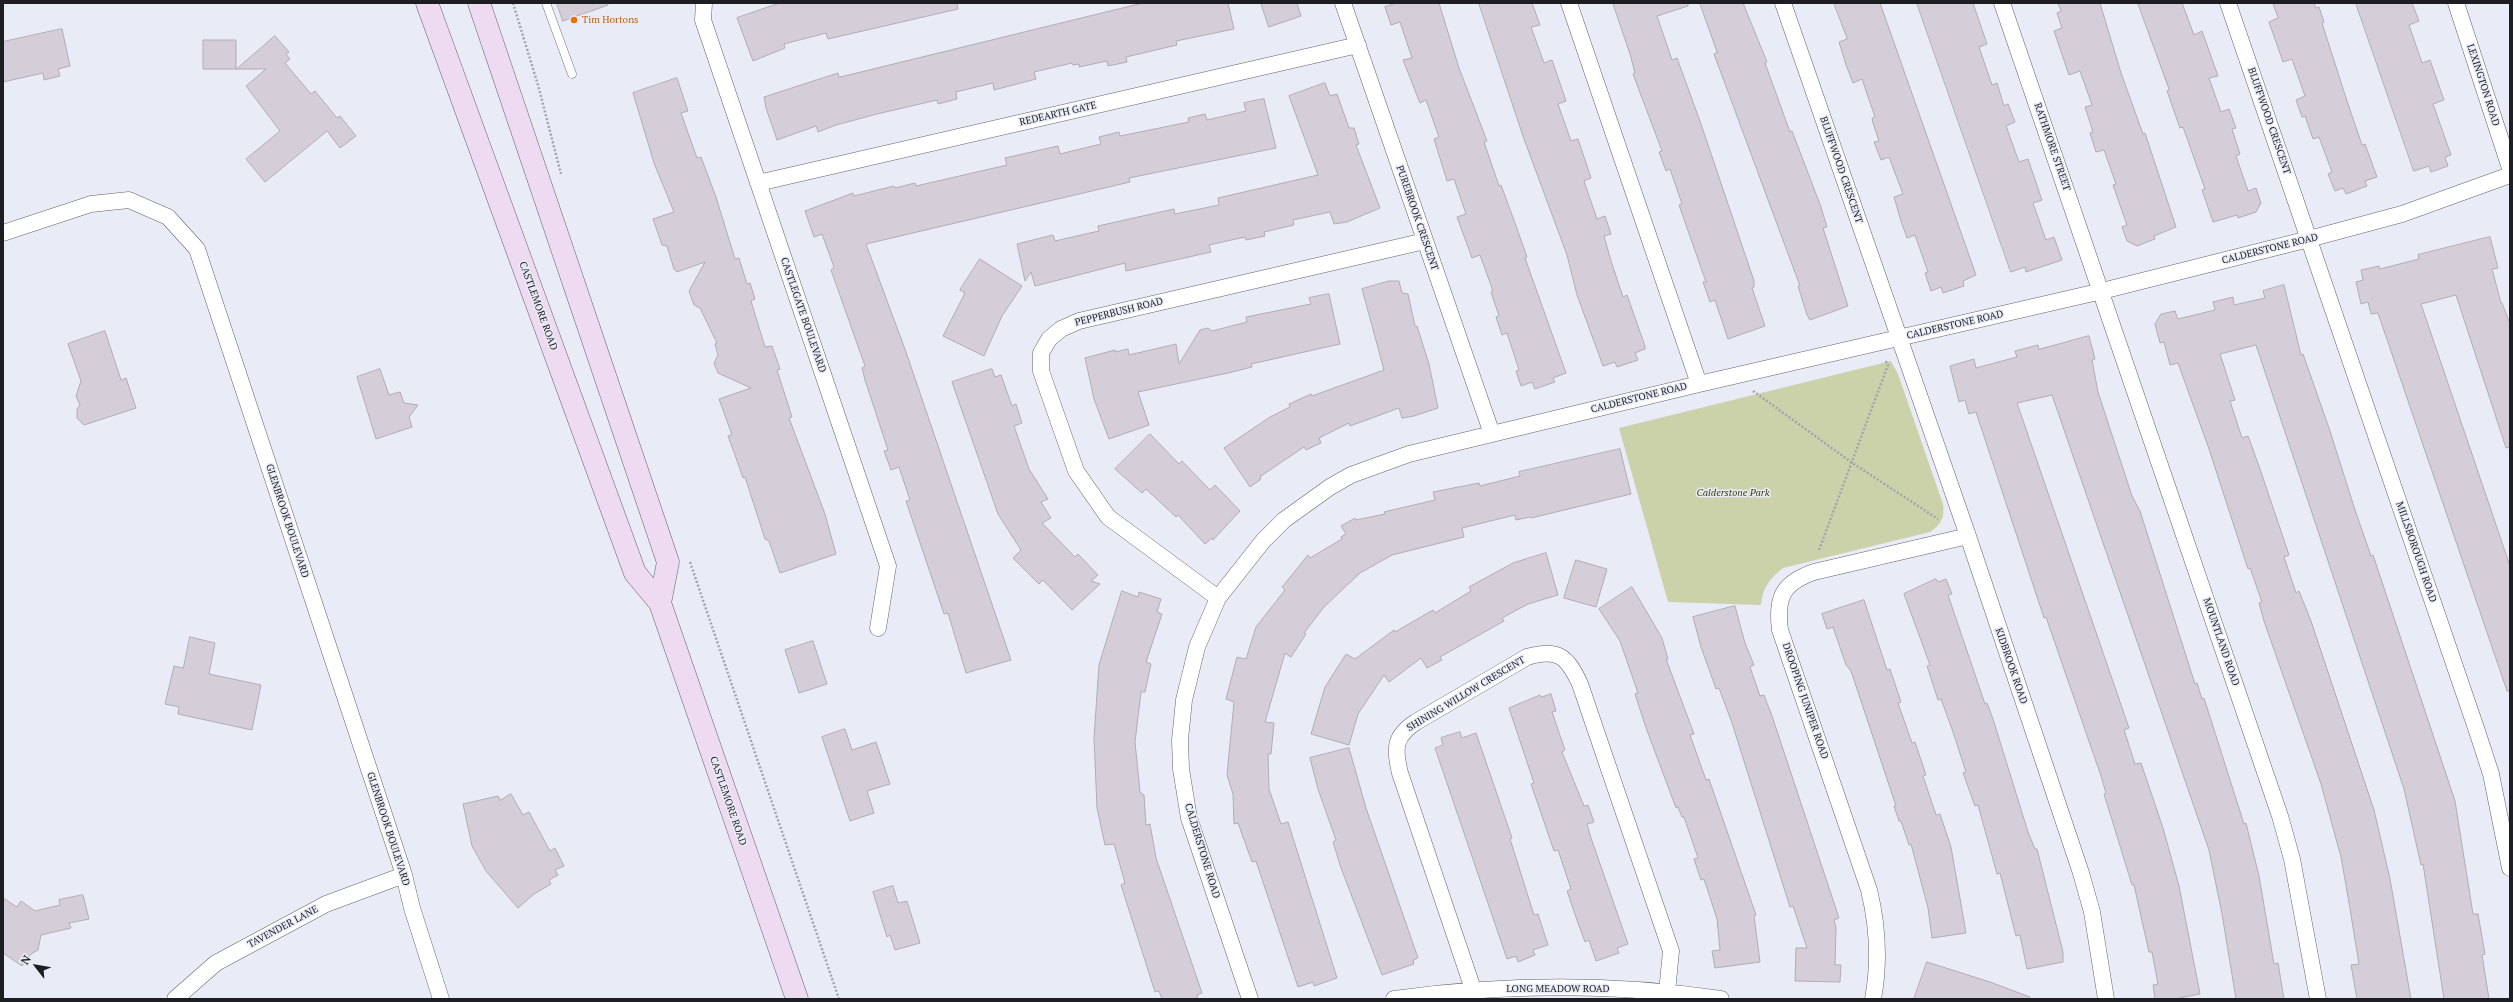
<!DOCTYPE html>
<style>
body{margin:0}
#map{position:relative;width:2513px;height:1002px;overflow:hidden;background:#e9ecf7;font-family:"PT Serif",serif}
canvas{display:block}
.frame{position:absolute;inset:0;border:4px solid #1d1e22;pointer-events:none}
.north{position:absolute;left:16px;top:946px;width:40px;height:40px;-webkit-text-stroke:3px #e9ecf7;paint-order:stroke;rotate:301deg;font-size:11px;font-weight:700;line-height:16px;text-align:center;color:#1d1e22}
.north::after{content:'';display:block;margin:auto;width:14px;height:18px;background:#1d1e22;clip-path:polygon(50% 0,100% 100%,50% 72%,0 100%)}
</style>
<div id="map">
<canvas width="2513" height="1002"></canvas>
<div class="frame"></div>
<div class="north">N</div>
</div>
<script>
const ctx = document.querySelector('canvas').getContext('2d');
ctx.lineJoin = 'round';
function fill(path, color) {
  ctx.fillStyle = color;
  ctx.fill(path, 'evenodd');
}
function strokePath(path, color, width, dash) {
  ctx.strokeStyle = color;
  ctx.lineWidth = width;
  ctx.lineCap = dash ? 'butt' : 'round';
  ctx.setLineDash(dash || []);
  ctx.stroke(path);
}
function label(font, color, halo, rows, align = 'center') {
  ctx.font = font + ' "PT Serif",serif';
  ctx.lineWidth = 3;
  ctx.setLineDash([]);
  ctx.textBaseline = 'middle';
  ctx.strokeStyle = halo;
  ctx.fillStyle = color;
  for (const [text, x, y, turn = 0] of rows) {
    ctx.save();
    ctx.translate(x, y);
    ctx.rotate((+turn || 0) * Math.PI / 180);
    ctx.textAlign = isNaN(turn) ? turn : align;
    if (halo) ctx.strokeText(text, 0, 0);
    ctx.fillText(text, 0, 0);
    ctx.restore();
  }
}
const green = new Path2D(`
 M1891 361 1898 374 1943 504C1945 517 1941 525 1930 532L1783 568C1771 577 1762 588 1761 605L1668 602 1619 428Z`);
const building = new Path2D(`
 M557 3H607L608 5 563 21Z
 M780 3H957L958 9 828 39 826 33 784 44 785 48 753 61 737 18Z
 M1143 3H1228L1234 29 1176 41 1177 45 1126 57 1127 62 1108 66 1107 61 1079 67V64L1073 65 1072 63 1034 72 1036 79 994 90 993 83 956 92 957 99 938 104 937 100 877 114 836 125 818 132 816 126 777 140 766 108 764 97 838 73 839 77Z
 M1261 3H1297L1301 16 1269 27Z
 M1397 3H1439L1459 68 1487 141 1484 142 1499 186 1501 185 1515 223 1527 257 1525 258 1566 373 1553 378 1555 382 1535 389 1532 382 1521 386 1516 371 1519 370 1507 333 1502 335 1496 317 1499 316 1491 292 1493 291 1480 255 1472 258 1457 217 1466 214 1454 179 1447 181 1434 139 1439 137 1426 100 1420 103 1403 60 1412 58 1400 22 1391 25 1385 7Z
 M1479 3H1532L1540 25 1531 27 1544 63 1552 60 1566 101 1558 104 1571 141 1578 139 1591 178 1584 181 1597 219 1605 216 1611 234 1604 236 1611 261 1623 297 1627 295 1645 346V349L1635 353 1638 360 1617 367 1615 362 1603 366 1577 295 1567 255 1524 139Z
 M1613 3H1688V6L1657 16 1672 60 1677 58 1701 124 1754 281V287L1752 288 1765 326 1728 339 1715 300 1710 302 1703 282H1706L1679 205 1682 204 1670 169 1666 171 1659 152 1662 151 1633 74 1635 73 1630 54Z
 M1700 3H1743L1767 62 1765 63 1790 132 1792 131 1821 207 1827 227 1823 228 1848 306 1810 320 1807 315 1798 286H1800L1714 54 1717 53Z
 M1834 3H1880L1976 275 1963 281 1964 286 1943 293 1941 287 1931 291 1925 273 1928 272 1915 235 1907 238 1901 221 1894 197 1903 194 1889 157 1881 160 1874 142 1879 141 1873 123 1872 118 1875 117 1862 79 1853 83 1846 65 1839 42 1847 39Z
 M1917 3H1973L1987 44 1979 47 1992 85 1997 83 2004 106 2008 104 2015 122 2006 126 2019 162 2028 159 2042 200 2033 203 2046 240 2054 237 2062 260 2026 272 2025 267 2011 272Z
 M2058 3H2100L2121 73 2143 134 2145 133 2176 227 2154 236 2155 239 2137 246 2127 241 2122 227 2127 225 2113 185 2116 184 2104 150 2096 152 2090 133 2093 132 2085 107 2092 105 2080 71 2069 75 2054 31 2062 28 2057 13 2061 11Z
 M2138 3H2182L2194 35 2202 31 2218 76 2209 78 2221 112 2229 109 2236 128 2232 129 2240 154 2236 156 2248 191 2256 188 2261 203 2256 212 2238 218 2237 215 2213 222 2202 190 2205 189 2183 127 2180 128 2167 91 2169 90Z
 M2273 3H2314L2316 8 2319 7 2324 22 2322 23 2347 101 2362 145 2365 144 2377 177 2365 181 2367 186 2346 194 2343 188 2335 191 2328 174 2332 172 2319 137 2313 139 2305 116 2302 117 2296 100 2305 96 2292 59 2283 62 2269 22 2278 18Z
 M2356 3H2412L2419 21 2409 25 2422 63 2430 60 2444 100 2433 104 2451 155 2445 157 2448 166 2431 172 2429 166 2414 171Z
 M62 29 70 66 58 69 60 76 44 80 43 73 3 82V42Z
 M275 36 289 52 286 54 290 59 285 63 311 94 315 91 337 118 340 116 356 136 340 148 327 131 265 182 246 159 280 131 246 86 266 69H203V40H236V69Z
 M677 78 688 111 681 113 697 158 701 157 716 197 735 259 739 258 747 284 750 283 755 299 751 301 765 347 772 346 780 369 777 370 792 417 789 418 825 514 836 554 780 573 769 541 765 539 745 477 743 478 735 455 728 436 732 435 719 399 751 388 718 373 714 363 718 355 715 344 717 343 700 308 694 305 689 291 705 262 677 272 674 269 667 246 662 245 653 219 674 212 654 163 633 93Z
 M1325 83 1330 96 1337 94 1349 128H1354L1359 144 1356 145 1380 208 1347 222 1334 224 1330 212 1293 220 1294 225 1264 232 1265 236 1246 240 1245 237 1209 245 1211 252 1126 271 1125 263 1035 286 1031 272 1025 281 1017 244 1053 235 1055 241 1099 231 1098 226 1174 209 1175 214 1219 205 1218 198 1318 175 1289 96Z
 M1264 99 1276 148 1129 178 1130 182 866 244 906 352 1011 660 966 673 948 613 944 614 906 501 910 500 899 467 891 470 884 451 888 450 865 380 862 368 865 366 831 270 834 267 822 234 814 237 805 211 853 193 854 196 894 186 895 188 915 183 916 186 1007 165 1005 158 1058 146 1060 154 1101 144 1099 137 1119 132 1120 136 1189 122 1188 118 1205 114 1207 120 1246 111 1244 103Z
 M2490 237 2498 268 2492 269 2501 303H2502L2510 324V447L2506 448 2456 295 2421 304 2510 566V691H2507L2378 313 2371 314 2368 302 2361 304 2356 282 2363 280 2361 270 2379 266 2380 269 2419 259 2418 255Z
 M980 259 1022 286 1002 316 984 356 943 336 965 293 960 290Z
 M1389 281H1399L1402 293 1408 294 1415 326H1417L1429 364 1438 408 1414 416 1402 418 1399 408 1350 426 1349 423 1319 438 1321 443 1306 450 1304 447 1261 476 1260 480 1250 487 1224 448 1270 417 1290 407 1289 404 1311 394 1312 396 1384 370 1362 289Z
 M2284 285 2301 355 2303 354 2330 431 2355 510 2371 556 2373 555 2455 801 2473 914H2478L2485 954 2482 955 2489 999H2444L2423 864 2421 865 2404 789 2256 345 2220 354 2235 400 2230 401 2242 438 2248 436 2259 466 2289 555 2284 557 2296 593 2299 591 2311 621 2374 810 2390 879 2411 999H2357L2351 965 2359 964 2349 903 2341 857 2321 784 2264 621 2259 603 2262 602 2250 568 2248 569 2209 449 2178 363 2170 365 2164 342 2160 343 2155 324 2161 314 2175 311 2178 319 2215 310 2213 302 2233 297 2234 305 2265 298 2263 291Z
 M1329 294 1340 344 1251 364 1252 367 1228 373 1138 392 1149 425 1109 439 1094 399 1085 358 1115 350V352L1128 349 1129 355 1176 344 1179 364 1200 330 1208 328 1212 331 1247 322 1246 317 1311 304 1309 298Z
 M105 331 121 380 126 378 136 408 84 425 77 418V409L80 405 76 396 81 381 68 344Z
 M2089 336 2095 359 2092 360 2098 392 2132 496 2140 511 2195 684 2197 683 2202 699 2204 698 2244 824 2246 823 2259 876 2274 964 2278 963 2284 999H2236L2222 914 2209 850 2052 395 2017 403 2129 728 2124 730 2135 764 2141 763 2163 828 2179 886 2200 994 2174 999H2155L2153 985 2158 984 2152 952H2149L2134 885H2132L2104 794 2106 793 2101 776 2046 617 2044 618 1976 412 1969 414 1965 400 1959 402 1950 366 1974 359 1976 368 2017 357 2015 351 2038 345 2039 349Z
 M380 369 389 395 400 392 404 403 418 405 409 417 412 427 376 439 357 377Z
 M992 369 995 377 1001 375 1012 406 1016 404 1022 423 1014 426 1029 469 1048 499 1041 502 1051 518 1042 523 1075 557 1078 554 1098 575 1091 581 1100 584 1072 610 1043 580 1039 584 1013 558 1021 550 998 514 952 382Z
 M1150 434 1179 464 1182 461 1210 490 1215 485 1240 511 1213 540 1212 538 1205 544 1178 515 1176 517 1146 489 1142 493 1115 469Z
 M1620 449 1631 494 1531 518 1530 517 1516 520 1515 515 1462 528 1464 537 1392 555 1360 573 1324 607 1304 633 1306 634 1291 657 1285 653 1265 722 1274 723 1271 754H1268L1269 789 1281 824 1288 822 1337 978 1314 986 1313 982 1298 987 1256 861 1252 862 1238 823 1234 824 1233 794 1227 775 1234 702 1226 699 1237 657 1246 659 1256 627 1285 590 1282 587 1308 555 1310 558 1342 539 1341 537 1346 534 1341 526 1355 518 1356 520 1385 514 1384 512 1435 500 1433 492 1479 483 1480 486 1520 476 1519 472Z
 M1546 553 1558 595 1528 604 1502 618 1504 621 1440 657 1442 660 1427 668 1421 658 1389 682 1384 675 1358 714 1349 745 1311 734 1325 687 1346 654 1355 659 1394 630 1395 632 1433 610 1435 613 1471 591 1469 587 1513 563Z
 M1576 560 1607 569 1596 607 1564 598Z
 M1936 579 1938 582 1946 579 1952 594 1948 595 1985 704 1987 703 1993 719 2028 832 2035 849H2037L2063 952V962L2027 969 2020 935 2016 936 2000 873 1997 874 1978 805 1975 806 1963 773 1966 772 1953 732 1941 699 1938 700 1927 666 1930 665 1904 594Z
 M1632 587 1662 638 1668 659H1666L1694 734 1690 735 1706 780 1709 779 1756 915 1754 916 1760 962 1715 968 1712 951 1720 950 1717 919 1704 879 1701 880 1694 859 1698 858 1684 817H1682L1678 807 1676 808 1645 725 1635 694 1638 693 1620 641 1599 609Z
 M1122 591 1138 597 1139 592 1161 599 1157 612 1162 614 1146 662 1151 664 1145 692H1141L1135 742 1140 792 1144 795 1146 825 1150 824 1156 858 1202 993 1197 995 1198 999H1162L1159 991 1155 992 1121 885 1125 883 1114 844 1105 845 1097 808 1094 738 1099 665Z
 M1864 600 1887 670 1890 669 1901 702 1898 703 1912 743 1915 742 1926 775 1923 776 1936 815 1940 814 1951 847 1966 933 1932 938 1928 908 1911 844 1909 845 1901 821H1899L1894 806H1896L1851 671 1846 665 1833 627 1827 629 1822 614Z
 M1735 606 1745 643 1754 665 1750 667 1760 696 1764 695 1772 716 1839 918 1834 920 1836 927 1835 965H1841L1840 982 1795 981 1796 948H1807L1793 906 1790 907 1732 723 1719 688 1716 689 1701 647 1693 617Z
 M190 637 215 643 209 674 261 685 252 730 178 714 179 707 165 704 174 666 183 668Z
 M813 641 827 684 799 693 785 650Z
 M1551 694 1556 711 1552 712 1565 750 1562 752 1584 806 1588 805 1594 822 1587 824 1591 838 1628 944 1617 948 1619 953 1596 961 1589 940 1585 942 1578 923 1567 891 1571 889 1558 850 1554 851 1531 784 1534 783 1509 708 1540 695 1541 697Z
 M845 729 852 750 876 742 890 784 867 791 874 813 850 821 822 737Z
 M1460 732 1462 738 1476 733 1512 838 1510 839 1534 915 1538 914 1548 945 1533 950 1535 955 1518 962 1516 956 1507 959 1435 748 1443 745 1441 738Z
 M1349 748 1366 808 1418 958 1413 960 1414 964 1382 975 1341 868 1333 842 1336 840 1318 789 1310 758Z
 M511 794 523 815 529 812 550 851 555 848 564 866 555 870 558 875 549 880 551 884 534 894 518 908 486 871 472 846 463 804 498 796 500 800Z
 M893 886 898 903 907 901 920 943 895 950 890 935 887 937 873 892Z
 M83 895 89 919 69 923 71 928 41 935 38 950 31 954 22 966 3 953V898L17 907 21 901 35 911 60 905 59 900Z
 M1927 962 1990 982 2030 997V999H1914Z`);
const path = new Path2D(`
 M513 3 538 85 561 174
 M1753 391 1851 462 1938 519
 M1819 550 1888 365 1885 360
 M690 562 839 999`);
const service = new Path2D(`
 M546 3 572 74`);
const minor = new Path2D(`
 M704 3 703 20 888 566 878 628
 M1343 3 1492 434
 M1569 3 1699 384
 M1783 3 1968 536 2081 873 2092 912 2106 999
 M2002 3 2280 816 2292 859 2318 999
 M2228 3 2477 731 2491 774 2510 868
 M2456 3 2510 168
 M758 183 1358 45
 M3 233 91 204 129 200 168 217 197 249 404 875 412 908 441 999
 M1218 598 1108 517 1076 471 1041 371V353L1049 339 1061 329 1079 321 1425 241
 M1473 989 1400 773C1394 749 1394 736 1416 722L1527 657C1558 648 1567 656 1580 684L1671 951 1667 992
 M175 999 216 963 326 904 404 875
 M1250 999 1189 818 1181 769 1180 740 1184 700 1197 647 1218 598 1263 541 1284 520 1330 487 1351 475 1409 454 1699 384 2102 291 2309 239 2402 214 2510 175
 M1394 999C1502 984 1613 983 1721 999
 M1873 999C1880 961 1878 927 1869 890L1780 630C1776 598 1782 583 1814 572L1968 536`);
const secondary = new Path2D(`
 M427 3 635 573 660 603 797 999
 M479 3 668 562 660 603`);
const markers = [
 [574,20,4,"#e8710a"]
];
const foodNames = [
 ["Tim Hortons",582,20]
];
const streetNames = [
 ["LEXINGTON ROAD",2483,85,72],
 ["REDEARTH GATE",1058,114,-13],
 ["BLUFFWOOD CRESCENT",2269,121,71],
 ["RATHMORE STREET",2052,147,71],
 ["BLUFFWOOD CRESCENT",1841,170,71],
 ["PUREBROOK CRESCENT",1417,218,71],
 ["CALDERSTONE ROAD",2270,249,-14],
 ["CASTLEMORE ROAD",538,306,70],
 ["PEPPERBUSH ROAD",1119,312,-14],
 ["CASTLEGATE BOULEVARD",803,315,71],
 ["CALDERSTONE ROAD",1955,325,-13],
 ["CALDERSTONE ROAD",1639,398,-14],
 ["GLENBROOK BOULEVARD",287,521,72],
 ["MILLSBOROUGH ROAD",2416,552,71],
 ["MOUNTLAND ROAD",2221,642,71],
 ["KIDBROOK ROAD",2011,666,71],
 ["SHINING WILLOW CRESCENT",1466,694,-31],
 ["DROOPING JUNIPER ROAD",1805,701,71],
 ["CASTLEMORE ROAD",728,801,71],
 ["GLENBROOK BOULEVARD",388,829,72],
 ["CALDERSTONE ROAD",1202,851,73],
 ["TAVENDER LANE",283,927,-28],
 ["LONG MEADOW ROAD",1558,989]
];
const parkNames = [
 ["Calderstone Park",1733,493]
];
fill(green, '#cbd2aa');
fill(building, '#d5ced9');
strokePath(building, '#b1abb5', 1);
strokePath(service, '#61636d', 9);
strokePath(minor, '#61636d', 17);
strokePath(secondary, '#61636d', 23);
strokePath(path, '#a2a4ac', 2.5, [2, 2]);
strokePath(service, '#fff', 8);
strokePath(minor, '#fff', 16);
strokePath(secondary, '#eedaf1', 22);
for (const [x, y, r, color] of markers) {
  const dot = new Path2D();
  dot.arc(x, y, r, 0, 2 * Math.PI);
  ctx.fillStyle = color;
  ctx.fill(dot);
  strokePath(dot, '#e9ecf7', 1.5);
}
label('10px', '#c56008', '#e9ecf7', foodNames, 'left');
label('10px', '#1d1e22', '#e9ecf7', streetNames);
label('italic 10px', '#393f0f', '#e9ecf7', parkNames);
</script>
